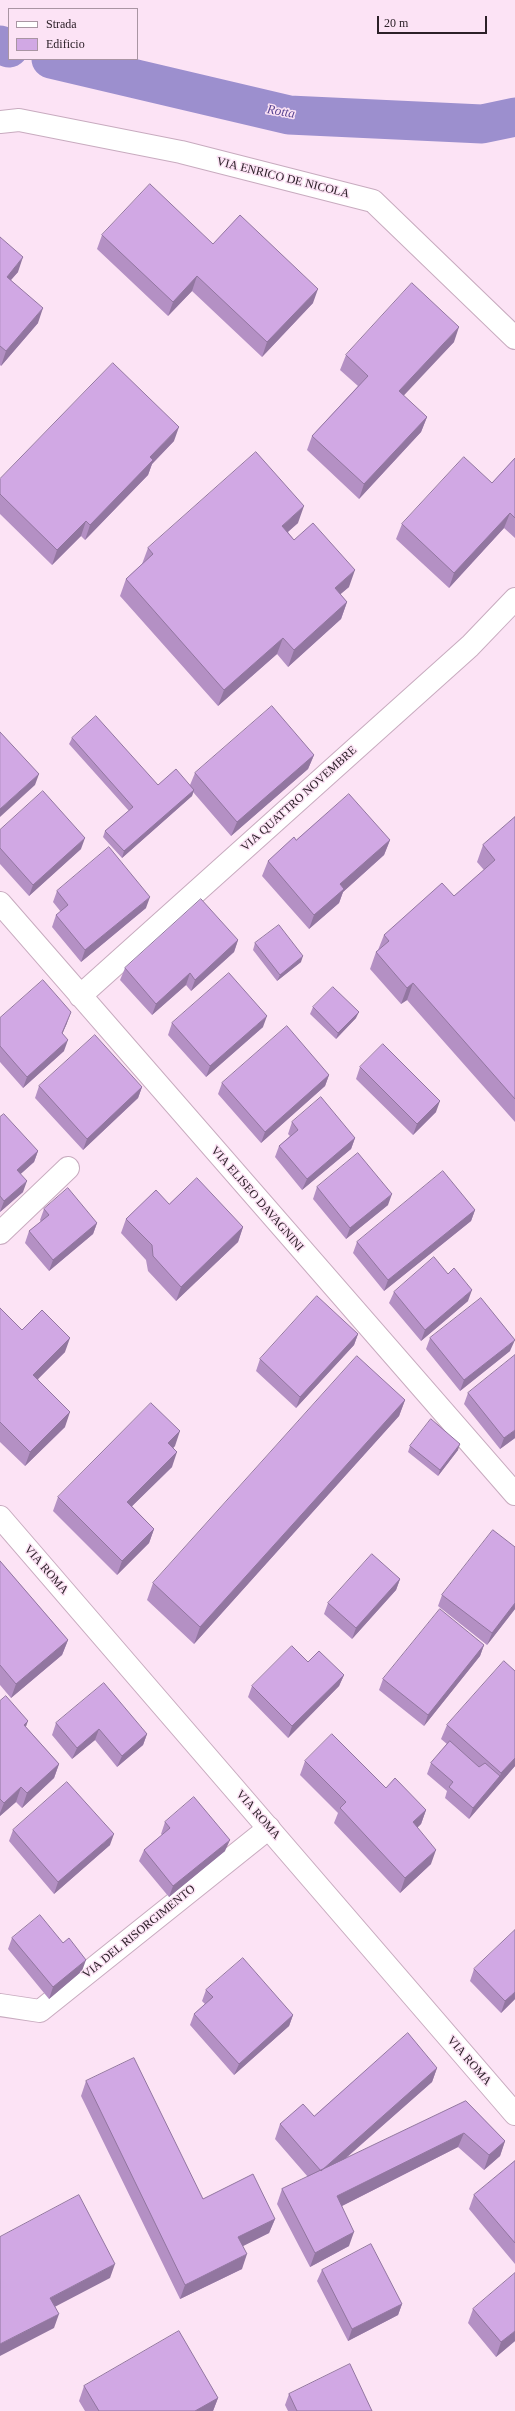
<!DOCTYPE html>
<style>
body{margin:0}
#map{position:relative;width:515px;height:2411px;overflow:hidden;background:#fce3f5;font-family:"Times New Roman",serif}
canvas{display:block}
.legend{position:absolute;left:8px;top:8px;width:130px;height:52px;box-sizing:border-box;background:#fce3f5;border:1px solid #a995a3;margin:0;padding:5px 7px;list-style:none;font-size:12px;color:#2c2028}
.legend li{display:flex;align-items:center;gap:8px;height:20px}
.legend b{width:20px;border:1px solid #a995a3}
.scale{position:absolute;left:377px;top:16px;width:110px;height:18px;box-sizing:border-box;border:2px solid #2c2028;border-top:0;padding-left:5px;font-size:12px;line-height:14px;white-space:nowrap;color:#2c2028;-webkit-text-stroke:3px #fce3f5;paint-order:stroke}
</style>
<div id="map">
<canvas width="515" height="2411"></canvas>
<ul class="legend">
<li><b style="height:5px;background:#fff"></b>Strada</li>
<li><b style="height:11px;background:#d1a8e4"></b>Edificio</li>
</ul>
<div class="scale">20 m</div>
</div>
<script>
const ctx = document.querySelector('canvas').getContext('2d');
ctx.lineJoin = 'round';
function strokePath(path, color, width, dash) {
  ctx.strokeStyle = color;
  ctx.lineWidth = width;
  ctx.lineCap = dash ? 'butt' : 'round';
  ctx.setLineDash(dash || []);
  ctx.stroke(path);
}
function fill(path, color) {
  ctx.fillStyle = color;
  ctx.fill(path, 'evenodd');
}
function label(font, color, halo, rows, align = 'center') {
  ctx.font = font + ' "Times New Roman",serif';
  ctx.lineWidth = 3;
  ctx.setLineDash([]);
  ctx.textBaseline = 'middle';
  ctx.strokeStyle = halo;
  ctx.fillStyle = color;
  for (const [text, x, y, turn = 0] of rows) {
    ctx.save();
    ctx.translate(x, y);
    ctx.rotate((+turn || 0) * Math.PI / 180);
    ctx.textAlign = isNaN(turn) ? turn : align;
    if (halo) ctx.strokeText(text, 0, 0);
    ctx.fillText(text, 0, 0);
    ctx.restore();
  }
}
const canal = new Path2D(`
 M0 45 9 48
 M51 59 289 115 482 124 515 117`);
const minor = new Path2D(`
 M0 122 19 120 181 152 373 201 515 338
 M0 903 515 1494
 M80 996 470 646 515 599
 M0 1233 68 1168
 M0 2005 40 2011 269 1828`);
const tertiary = new Path2D(`
 M0 1517 515 2114`);
const wall = new Path2D(`
 M102 235 213 244 313 303 262 357 192 291 168 316 97 249Z
 M0 237 18 272 11 280 38 323 1 366 0 365Z
 M454 342 403 395 427 417 421 432 359 499 307 450 312 436 358 386 340 370 346 355Z
 M174 441 152 464 148 475 85 540 81 536 52 565 0 514V479Z
 M515 458V538L504 528 449 588 396 539 402 524 492 483Z
 M298 523 288 532 294 540 349 587 340 594 347 602 341 619 288 667 277 654 218 706 120 596 126 579 142 564 148 548Z
 M72 738 158 785H190L195 773 314 755 308 769 231 836 193 792 192 796 122 858 103 837 105 831 129 811 69 744Z
 M515 817V1122L407 1000 401 1004 370 969 376 952 378 950 384 935 454 896 484 870 477 862 483 845Z
 M0 830 81 849 29 896 0 864Z
 M296 840H390L384 855 343 892 339 903 309 929 262 876 268 861Z
 M57 891 146 908 81 962 52 927 56 915 61 912 53 902Z
 M238 940 234 952 191 991 186 985 152 1015 120 980 125 968Z
 M255 943 301 962 277 981 253 950Z
 M313 1007 356 1018 336 1039 310 1014Z
 M0 1018 67 1023 62 1033 64 1051 23 1088 0 1062Z
 M172 1023 263 1027 206 1077 168 1035Z
 M360 1067 436 1112 413 1135 356 1079Z
 M329 1075 325 1086 261 1143 218 1094 222 1083Z
 M39 1086 142 1087 138 1098 83 1150 35 1098Z
 M0 1117 38 1151 34 1162 20 1174 23 1192 0 1212Z
 M292 1122 355 1138 351 1149 302 1190 275 1157 279 1146 290 1136 288 1134Z
 M317 1187 388 1205 346 1239 313 1199Z
 M169 1204 243 1227 238 1242 176 1301 148 1271 146 1260 121 1233 126 1219Z
 M44 1209 97 1223 93 1234 49 1271 25 1243 29 1231 41 1222 40 1220Z
 M475 1210 471 1221 384 1291 353 1253 357 1242Z
 M394 1292 468 1301 421 1341 389 1303Z
 M0 1308 22 1330 65 1352 38 1379 65 1427 25 1466 0 1442Z
 M358 1334 354 1345 296 1408 256 1371 260 1359Z
 M430 1338 510 1351 460 1391 426 1349Z
 M468 1393 515 1438 500 1449 464 1404Z
 M405 1400 399 1416 194 1644 147 1600 153 1583Z
 M175 1446 173 1448 172 1467 132 1506 154 1529 149 1543 117 1575 53 1511 58 1497Z
 M410 1446 458 1450 438 1476 408 1452Z
 M515 1547V1609L487 1645 438 1606 442 1595Z
 M0 1561 68 1640 62 1655 11 1698 0 1685Z
 M400 1579 396 1590 352 1639 324 1614 328 1603Z
 M484 1645 480 1656 424 1726 379 1690 383 1679Z
 M308 1662 344 1675 339 1686 288 1738 248 1697 252 1686Z
 M0 1701 26 1727 59 1764 54 1778 22 1808 16 1802 0 1816Z
 M56 1723 147 1734 143 1745 117 1767 95 1740 72 1759 52 1735Z
 M447 1725 515 1766 469 1819 445 1798 447 1791 427 1774 431 1763 447 1744 441 1739Z
 M305 1761 386 1788 426 1810 421 1824 417 1827 431 1864 400 1893 334 1823 338 1813 300 1775Z
 M165 1822 225 1851 169 1897 139 1861 144 1850 162 1835 161 1834Z
 M13 1830 110 1845 54 1894 9 1841Z
 M12 1938 82 1971 49 1999 8 1949Z
 M474 1969 515 1999 501 2013 470 1981Z
 M206 1990 293 2015 289 2026 234 2075 190 2025 194 2014 205 2004 202 2001Z
 M437 2068 432 2082 345 2159 466 2101 505 2141 500 2156 484 2170 458 2147 342 2206 349 2246 310 2267 277 2204 282 2189 308 2177 275 2139 280 2124 314 2116Z
 M86 2081 203 2199 275 2219 269 2233 243 2246 242 2269 180 2299 81 2096Z
 M515 2161V2264L469 2209 474 2195Z
 M322 2270 402 2304 398 2315 348 2341 317 2281Z
 M473 2309 515 2341 496 2357 468 2323Z
 M84 2386 218 2398 213 2411H85L79 2401Z
 M289 2394 372 2411H288L285 2405Z`);
const shadedWall = new Path2D(`
 M23 257 18 272 1 291 7 277Z
 M197 276 192 291 168 316 173 302Z
 M318 289 313 303 262 357 267 342Z
 M43 308 38 323 1 366 6 351Z
 M459 327 454 342 394 406 399 391Z
 M427 417 421 432 359 499 364 484Z
 M179 427 174 441 152 464 148 475 85 540 90 525 150 457Z
 M304 506 298 523 276 542 282 526Z
 M510 513 504 528 449 588 454 573Z
 M86 521 81 536 52 565 57 550Z
 M355 570 349 587 329 604 335 588Z
 M347 602 341 619 288 667 294 650Z
 M283 638 277 654 218 706 224 690Z
 M314 755 308 769 231 836 237 822Z
 M39 774 35 785 0 817V809Z
 M194 790 192 796 122 858 124 851Z
 M85 838 81 849 29 896 33 885Z
 M390 840 384 855 343 892 339 903 309 929 314 915 340 884Z
 M150 897 146 908 81 962 85 950Z
 M238 940 234 952 191 991 195 980Z
 M303 956 301 962 277 981 280 975Z
 M190 973 186 985 152 1015 156 1004Z
 M413 983 407 1000 401 1004 407 988Z
 M71 1012 67 1023 58 1044 62 1033Z
 M359 1012 356 1018 336 1039 338 1033Z
 M267 1016 263 1027 206 1077 210 1066Z
 M68 1040 64 1051 23 1088 27 1077Z
 M329 1075 325 1086 261 1143 265 1132Z
 M142 1087 138 1098 83 1150 87 1139Z
 M440 1101 436 1112 413 1135 417 1124Z
 M355 1138 351 1149 302 1190 307 1179Z
 M38 1151 34 1162 13 1181 17 1170Z
 M27 1181 23 1192 0 1212 4 1201Z
 M392 1194 388 1205 346 1239 350 1228Z
 M475 1210 471 1221 384 1291 388 1280Z
 M97 1223 93 1234 49 1271 53 1260Z
 M243 1227 238 1242 176 1301 181 1287Z
 M472 1290 468 1301 421 1341 425 1330Z
 M358 1334 354 1345 296 1408 300 1397Z
 M70 1338 65 1352 28 1389 33 1375Z
 M515 1340 510 1351 460 1391 464 1380Z
 M405 1400 399 1416 194 1644 200 1627Z
 M70 1412 65 1427 25 1466 30 1452Z
 M515 1430V1438L500 1449 504 1438Z
 M180 1431 175 1446 163 1458 168 1443Z
 M460 1444 458 1450 438 1476 440 1470Z
 M177 1452 172 1467 122 1516 127 1502Z
 M154 1529 149 1543 117 1575 122 1561Z
 M400 1579 396 1590 352 1639 356 1628Z
 M515 1603V1609L487 1645 492 1633Z
 M68 1640 62 1655 11 1698 16 1684Z
 M484 1645 480 1656 424 1726 428 1715Z
 M344 1675 339 1686 288 1738 292 1726Z
 M28 1721 23 1735 24 1725Z
 M99 1729 95 1740 72 1759 77 1748Z
 M147 1734 143 1745 117 1767 122 1756Z
 M515 1758V1766L469 1819 473 1808 500 1776 501 1773Z
 M59 1764 54 1778 22 1808 27 1793Z
 M21 1787 16 1802 0 1816V1813L4 1803Z
 M426 1810 421 1824 408 1837 413 1822Z
 M114 1834 110 1845 54 1894 58 1882Z
 M230 1840 225 1851 169 1897 173 1886Z
 M436 1850 431 1864 400 1893 405 1878Z
 M86 1960 82 1971 49 1999 53 1987Z
 M515 1992V1999L501 2013 505 2001Z
 M293 2015 289 2026 234 2075 239 2064Z
 M437 2068 432 2082 315 2185 321 2171Z
 M464 2133 458 2147 332 2211 337 2196Z
 M505 2141 500 2156 484 2170 489 2155Z
 M275 2219 269 2233 233 2251 238 2237Z
 M354 2232 349 2246 310 2267 315 2253Z
 M247 2254 242 2269 180 2299 185 2285Z
 M115 2264 110 2278 45 2312 50 2298Z
 M402 2304 398 2315 348 2341 352 2329Z
 M59 2314 54 2328 0 2356V2344Z
 M515 2331V2341L496 2357 501 2342Z
 M218 2398 213 2411H195Z`);
const building = new Path2D(`
 M150 184 213 244 240 215 318 289 267 342 197 276 173 302 102 235Z
 M0 237 23 257 7 277 43 308 6 351 0 346Z
 M412 283 459 327 399 391 427 417 364 484 312 436 368 376 346 355Z
 M113 363 179 427 150 457 153 460 90 525 86 521 57 550 0 494V479Z
 M256 452 304 506 282 526 294 540 313 523 355 570 335 588 347 602 294 650 283 638 224 690 126 579 153 554 148 548Z
 M464 457 492 483 515 458V518L510 513 454 573 402 524Z
 M272 706 314 755 237 822 195 773Z
 M96 716 158 785 176 769 194 790 124 851 105 831 133 807 72 738Z
 M0 732 39 774 0 809Z
 M43 791 85 838 33 885 0 848V830Z
 M349 794 390 840 340 884 344 889 314 915 268 861 294 837 296 840Z
 M515 817V1099L413 983 407 988 376 952 389 941 384 935 442 883 454 896 495 860 483 845Z
 M109 847 150 897 85 950 56 915 68 905 57 891Z
 M201 899 238 940 195 980 190 973 156 1004 125 968Z
 M279 925 303 956 280 975 255 943Z
 M229 973 267 1016 210 1066 172 1023Z
 M43 980 71 1012 62 1033 68 1040 27 1077 0 1046V1018Z
 M333 987 359 1012 338 1033 313 1007Z
 M287 1026 329 1075 265 1132 222 1083Z
 M95 1035 142 1087 87 1139 39 1086Z
 M383 1044 440 1101 417 1124 360 1067Z
 M321 1097 355 1138 307 1179 279 1146 298 1130 292 1122Z
 M4 1114 38 1151 17 1170 27 1181 4 1201 0 1196V1117Z
 M358 1153 392 1194 350 1228 317 1187Z
 M443 1171 475 1210 388 1280 357 1242Z
 M197 1178 243 1227 181 1287 153 1256 152 1245 126 1219 156 1190 169 1204Z
 M68 1188 97 1223 53 1260 29 1231 49 1215 44 1209Z
 M434 1257 448 1274 454 1268 472 1290 425 1330 394 1292Z
 M317 1296 358 1334 300 1397 260 1359Z
 M481 1298 515 1340 464 1380 430 1338Z
 M0 1308 22 1330 42 1310 70 1338 33 1375 70 1412 30 1452 0 1422Z
 M515 1355V1430L504 1438 468 1393Z
 M357 1356 405 1400 200 1627 153 1583Z
 M151 1403 180 1431 168 1443 177 1452 127 1502 154 1529 122 1561 58 1497Z
 M431 1419 460 1444 440 1470 410 1446Z
 M493 1530 515 1547V1603L492 1633 442 1595Z
 M372 1554 400 1579 356 1628 328 1603Z
 M0 1561 68 1640 16 1684 0 1665Z
 M440 1609 484 1645 428 1715 383 1679Z
 M292 1646 308 1662 319 1651 344 1675 292 1726 252 1686Z
 M504 1661 515 1671V1758L501 1773 447 1725Z
 M104 1683 147 1734 122 1756 99 1729 77 1748 56 1723Z
 M6 1696 28 1721 24 1725 59 1764 27 1793 21 1787 4 1803 0 1799V1701Z
 M332 1734 386 1788 395 1778 426 1810 413 1822 436 1850 405 1878 340 1808 346 1802 305 1761Z
 M450 1741 479 1767 485 1763 500 1776 473 1808 449 1787 453 1782 431 1763Z
 M67 1782 114 1834 58 1882 13 1830Z
 M194 1797 230 1840 173 1886 144 1850 170 1828 165 1822Z
 M40 1915 63 1943 69 1938 86 1960 53 1987 12 1938Z
 M515 1930V1992L505 2001 474 1969Z
 M243 1958 293 2015 239 2064 194 2014 213 1997 206 1990Z
 M408 2033 437 2068 321 2171 280 2124 303 2104 314 2116Z
 M134 2058 203 2199 253 2174 275 2219 238 2237 247 2254 185 2285 86 2081Z
 M466 2101 505 2141 489 2155 464 2133 337 2196 354 2232 315 2253 282 2189Z
 M515 2161V2243L474 2195Z
 M79 2195 115 2264 50 2298 59 2314 0 2344V2237Z
 M371 2244 402 2304 352 2329 322 2270Z
 M515 2273V2331L501 2342 473 2309Z
 M179 2331 218 2398 195 2411H99L84 2386Z
 M350 2364 372 2411H297L289 2394Z`);
const streetNames = [
 ["VIA ENRICO DE NICOLA",283,178,14],
 ["VIA QUATTRO NOVEMBRE",299,799,-42],
 ["VIA ELISEO DAVAGNINI",257,1199,49],
 ["VIA ROMA",46,1570,49],
 ["VIA ROMA",258,1815,49],
 ["VIA DEL RISORGIMENTO",139,1932,-39],
 ["VIA ROMA",469,2061,49]
];
const waterNames = [
 ["Rotta",281,112,10]
];
strokePath(canal, '#9c8fce', 39);
strokePath(minor, '#c8abbf', 24);
strokePath(tertiary, '#c8abbf', 24);
strokePath(minor, '#fff', 22);
strokePath(tertiary, '#fff', 22);
fill(wall, '#b490c4');
fill(shadedWall, '#9276a0');
fill(building, '#d1a8e4');
strokePath(building, '#9276a0', 1);
label('12px', '#2c2028', '#fce3f5', streetNames);
label('italic 13px', '#5a4693', '#fce3f5', waterNames);
</script>
